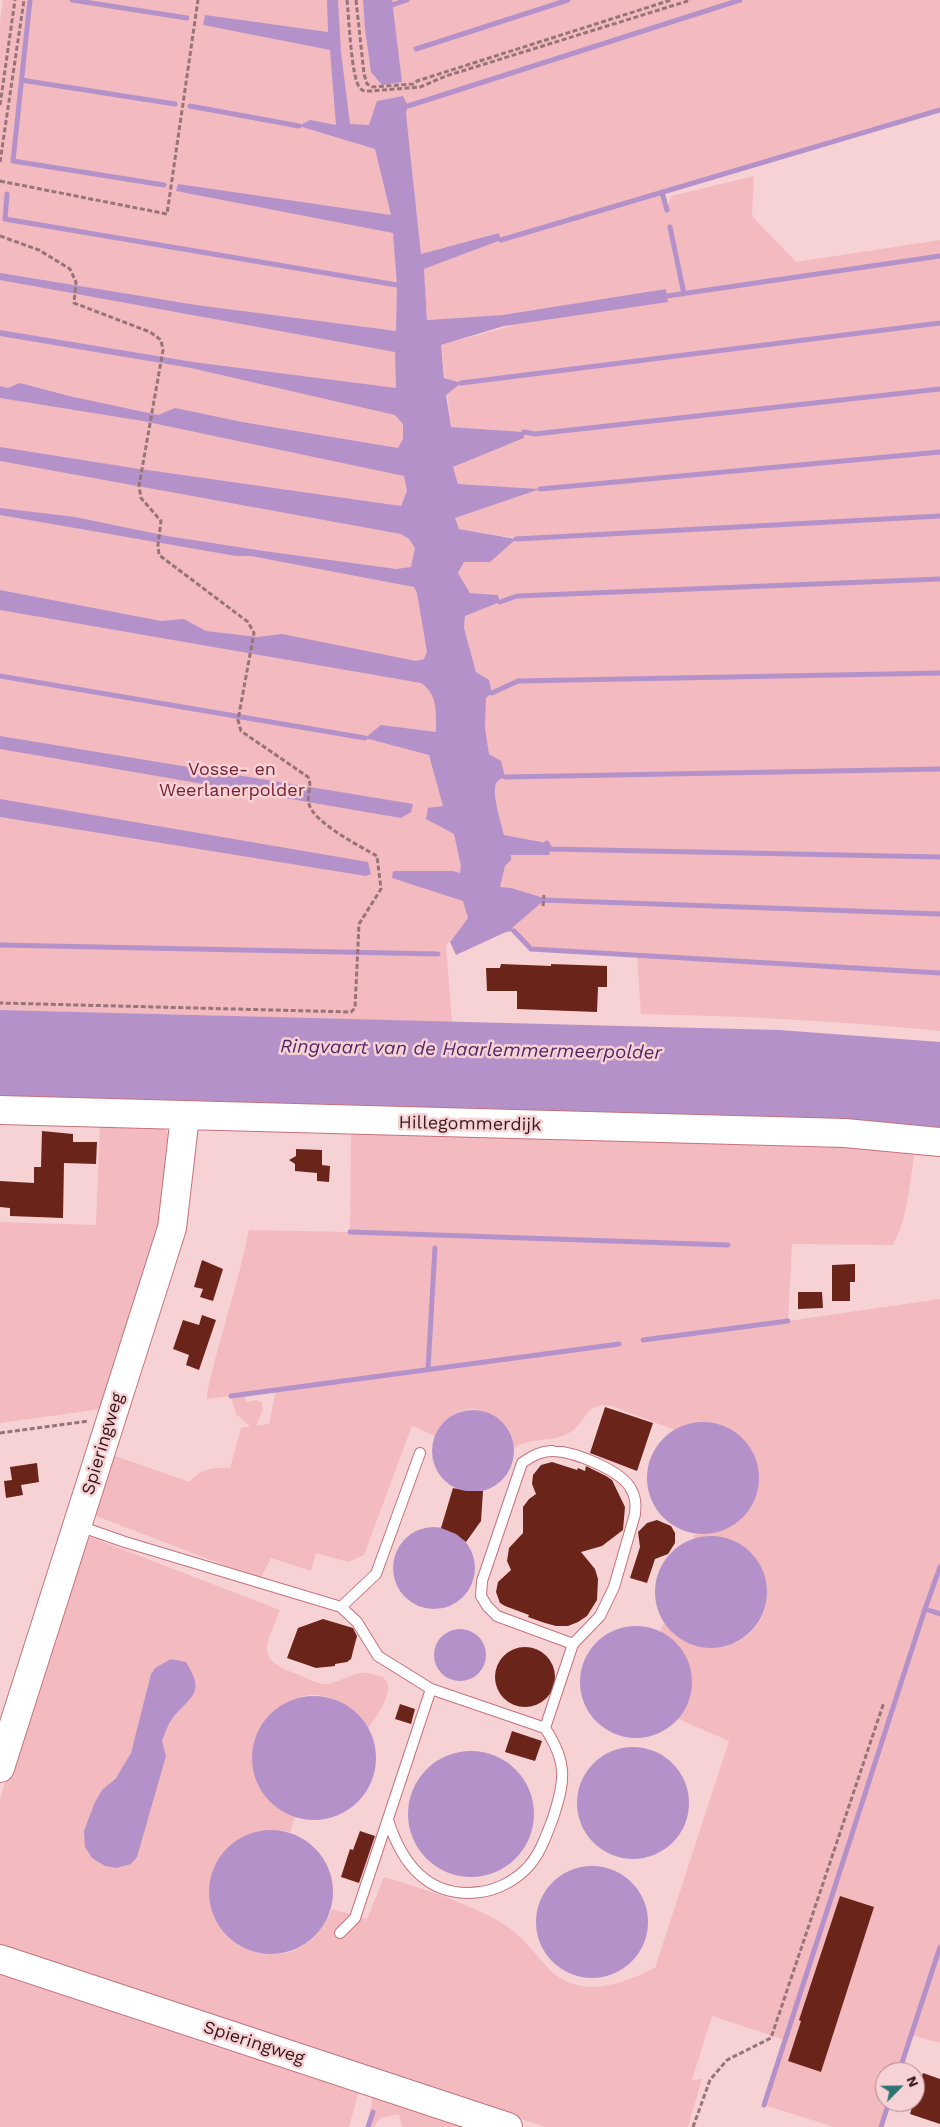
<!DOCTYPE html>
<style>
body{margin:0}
#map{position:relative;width:940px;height:2127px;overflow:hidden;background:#f7d2d5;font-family:"Work Sans",sans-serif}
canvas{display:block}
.north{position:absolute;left:875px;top:2062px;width:50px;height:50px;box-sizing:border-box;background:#f7d2d5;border:1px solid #ab888b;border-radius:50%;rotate:67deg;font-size:14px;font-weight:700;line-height:20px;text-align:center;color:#39181d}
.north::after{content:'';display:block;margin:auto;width:18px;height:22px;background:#2b7471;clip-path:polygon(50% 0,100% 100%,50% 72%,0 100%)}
</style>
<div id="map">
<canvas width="940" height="2127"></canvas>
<div class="north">N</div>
</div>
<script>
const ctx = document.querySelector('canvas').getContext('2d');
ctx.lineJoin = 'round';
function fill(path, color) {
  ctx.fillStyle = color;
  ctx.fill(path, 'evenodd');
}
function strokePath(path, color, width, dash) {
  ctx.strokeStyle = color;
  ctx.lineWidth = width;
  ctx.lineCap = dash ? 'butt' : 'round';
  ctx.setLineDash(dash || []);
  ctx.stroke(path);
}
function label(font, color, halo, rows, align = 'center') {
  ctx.font = font + ' "Work Sans",sans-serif';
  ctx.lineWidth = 5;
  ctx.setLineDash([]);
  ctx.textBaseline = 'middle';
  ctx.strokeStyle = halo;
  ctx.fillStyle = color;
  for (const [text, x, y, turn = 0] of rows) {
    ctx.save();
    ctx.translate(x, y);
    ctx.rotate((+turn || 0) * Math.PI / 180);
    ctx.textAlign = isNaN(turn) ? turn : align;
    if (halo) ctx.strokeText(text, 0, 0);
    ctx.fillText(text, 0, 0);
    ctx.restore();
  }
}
const green = new Path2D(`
 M3 0H379L392 5V0H940V110L662 192 667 209 671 196 754 176 752 216 796 262 940 240V1031C840 1021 741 1016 641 1014L637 955 531 949 511 928 541 903V897L500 887 505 866 511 860V855H550L547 843 504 835C502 823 491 794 496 784 498 780 501 779 505 777L489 754 485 728 486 698 492 693 489 680 476 672 464 628 465 616 500 602 498 595 470 593 458 573 464 561 515 538 459 529 455 518 539 489 458 484 453 467 524 438V432L451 427 441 345 511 326 503 315 427 320 424 269 501 240 499 233 421 254 406 113 408 107 395 111 468 918 446 946 452 1022 0 1010V21Z
 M100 1124 161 1125 167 1132 173 1147 161 1236 105 1406 94 1410 0 1423V1222L96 1225Z
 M351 1130 710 1138 915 1149C911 1173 907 1227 892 1245L792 1244 788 1321 940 1299V1943L936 1957 940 1946V2043L911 2035 899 2072H885V2102H889L881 2127H834L764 2105 785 2040 712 2016 692 2080 702 2079 688 2127H545L0 1945V1798L85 1535 280 1610C268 1642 253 1658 294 1673 303 1676 314 1683 323 1684 333 1685 350 1675 360 1673 365 1672 371 1674 376 1675 404 1680 376 1717 368 1729 358 1709 322 1686 299 1698 290 1702 263 1733 254 1741 248 1774 263 1805 295 1817L290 1832 278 1830 244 1948C283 1964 317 1948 332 1909L367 1919 384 1877C427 1890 467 1902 505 1925 523 1936 536 1956 551 1971 582 1999 622 1984 655 1968L729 1741 678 1719C700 1689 693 1650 660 1632L664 1623C695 1666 764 1651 767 1595 767 1588 766 1578 763 1572 759 1566 753 1560 748 1555 734 1537 715 1534 693 1539L695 1534C711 1535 722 1532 735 1523 749 1514 753 1504 756 1488 766 1439 718 1411 675 1430L611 1406C584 1401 588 1422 569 1433 550 1444 533 1435 513 1449 512 1438 507 1434 499 1427 494 1422 488 1414 482 1411 463 1403 442 1420 435 1436L412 1426 364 1555 348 1562 316 1553 311 1571 271 1558 260 1579 91 1514 112 1455 190 1482C199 1468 214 1467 230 1468L241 1428 250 1426 236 1414 231 1396 207 1399V1393C219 1338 238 1285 249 1230L350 1232ZM276 1390 269 1424 256 1426 263 1409 261 1401 255 1400 248 1402 245 1400 246 1394ZM155 1668 180 1710 171 1721 161 1741 166 1756 95 1802C103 1788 116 1779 125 1765 138 1743 144 1700 151 1674Z
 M0 1970 359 2091 349 2127H0Z
 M374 2089 483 2127H402L399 2114 380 2118 374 2127H367Z`);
const water = new Path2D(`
 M327 0H338L341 52 350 124 369 125 377 101 403 96 408 106 406 113 421 254 499 233 501 240 424 269 427 320 503 315 666 289 668 302 504 326 441 345 444 378 461 383 446 395 451 427 524 432V438L453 467 458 484 540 489 455 518 459 529 516 539 490 562H464L458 573 470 593 498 595 500 602 465 616 464 628 476 672 489 680 492 693 486 698 485 728 489 754 501 761 505 777C503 778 500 779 498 781 489 788 502 824 504 835L547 843 550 855H511V860L505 866 500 887 511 888 541 897V903L512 928 514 931 506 932 456 955 450 942 468 918 463 901 392 878 393 871H453L460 873 461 866 454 834 426 819 428 808 443 806 429 755 365 738 381 725 436 732C436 713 438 694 421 683L0 610V590L161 621 184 619 206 631 257 637 282 634 416 661 424 659 427 652 417 593 414 587 251 556H236L0 515V508L75 517 167 536 264 551 396 569 411 567 415 548 409 539 401 534 0 461V447L133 468 401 506 407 491 404 476 143 421 0 398V386L8 388 20 383 69 396 158 415 175 408 242 422 398 448 403 439V424L395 415 191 368 0 336V330L193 362 396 388 395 352 0 280V273L196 305 396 331 397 285 393 233 176 191 178 184 391 215 375 149 299 126 310 120 336 125 330 50 203 25 205 15 328 32Z
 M363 0H392L402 82 382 85 371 72 365 29Z
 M0 736 413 804 411 812 401 818 0 749Z
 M0 799 368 862 371 874 366 876 0 817Z
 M0 1010 779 1030 940 1042V1131L0 1102Z
 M432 1451a41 41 0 1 1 82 0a41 41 0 1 1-82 0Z
 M647 1478a56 56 0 1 1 112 0a56 56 0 1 1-112 0Z
 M393 1568a41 41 0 1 1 82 0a41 41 0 1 1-82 0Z
 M655 1592a56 56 0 1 1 112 0a56 56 0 1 1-112 0Z
 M580 1682a56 56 0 1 1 112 0a56 56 0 1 1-112 0Z
 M434 1655a26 26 0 1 1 52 0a26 26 0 1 1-52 0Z
 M171 1659 186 1662C206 1694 191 1695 172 1719 168 1725 165 1733 162 1741L166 1756 137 1857 131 1864 116 1868 105 1866 92 1858 85 1847 84 1831 95 1802 102 1790 116 1778 131 1753 151 1674 155 1668Z
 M252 1758a62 62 0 1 1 124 0a62 62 0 1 1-124 0Z
 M577 1803a56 56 0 1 1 112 0a56 56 0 1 1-112 0Z
 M408 1814a63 63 0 1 1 126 0a63 63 0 1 1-126 0Z
 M209 1892a62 62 0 1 1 124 0a62 62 0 1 1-124 0Z
 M536 1922a56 56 0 1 1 112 0a56 56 0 1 1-112 0Z`);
const stream = new Path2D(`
 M30 0 13 161 164 185
 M72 0 187 18
 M392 5 407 0
 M416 49 568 0
 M21 80 175 104
 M190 106 299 126
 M408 106 740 0
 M662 192 667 210
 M7 194 5 219 397 285
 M670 227 684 294
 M501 240 940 110
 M667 296 940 256
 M461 383 940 323
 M524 432 535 434 940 389
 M540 489 940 452
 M516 539 940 516
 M500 602 517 596 940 579
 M0 676 365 738
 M492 693 518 681 940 673
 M505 777 940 769
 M547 843 550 849 940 857
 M541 900 940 914
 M514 931 531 949 940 973
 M0 945 438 954
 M350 1232 728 1245
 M643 1340 788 1321
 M428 1369 435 1248
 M231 1396 619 1344
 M940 1567 925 1609 940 1614
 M899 2072 940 1947
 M764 2105 925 1609
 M368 2127 373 2112
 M881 2127 889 2102`);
const building = new Path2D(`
 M501 964 551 966V964L607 966V987H598L597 1012 517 1009V991H487L486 968H500Z
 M42 1131 73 1134V1142H97L96 1164 64 1163 63 1218 10 1216V1208L0 1207V1181L34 1183V1167H41Z
 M296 1149 322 1150V1165L330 1166 329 1182 317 1181V1173L295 1171V1164L289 1160 296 1156Z
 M202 1260 223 1269 213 1301 200 1297 203 1289 194 1287Z
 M855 1264V1282H850V1301H832V1265Z
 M798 1292H822L823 1308 798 1309Z
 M202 1315 216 1320 199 1370 186 1365 189 1355 173 1349 183 1320 199 1325Z
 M605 1407 653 1423 637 1471 590 1453Z
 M552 1462 577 1470 578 1468 585 1471 586 1466 606 1476 612 1480 625 1507 623 1530 602 1546 581 1552 595 1569 598 1579 597 1600 587 1616 578 1622 568 1626H556L545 1623 528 1617 529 1615 505 1606 500 1603 496 1592 498 1582 511 1570 507 1561 509 1548 523 1533V1507L529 1499 536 1494 532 1484 533 1475 541 1465Z
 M37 1463 39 1482 21 1485 23 1495 6 1498 4 1481 12 1480 10 1467Z
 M453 1488 466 1491H483L481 1521 466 1542 456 1534 441 1528Z
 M657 1520 671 1526 675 1533V1543L668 1554 655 1559 647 1583 630 1578 640 1547 638 1532 647 1523Z
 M323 1619 353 1628 357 1636 351 1659 347 1662 335 1664V1666L316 1668 287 1658 298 1628Z
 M495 1677a30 30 0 1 1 60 0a30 30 0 1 1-60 0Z
 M400 1704 415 1709 411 1724 395 1719Z
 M512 1731 542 1741 535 1761 505 1752Z
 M360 1831 375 1836 359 1883 341 1877 350 1849 353 1850Z
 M840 1896 874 1907 821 2072 788 2061 801 2021 799 2020Z
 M923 2073 940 2079V2124L910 2114Z`);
const path = new Path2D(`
 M347 0C349 17 351 78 360 88 363 92 367 91 371 91L420 87 446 76 691 0
 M356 0 364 74 367 84 373 87 413 84 417 81 671 0
 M0 105 15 0
 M0 162 24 0
 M0 181 167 214 198 0
 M0 236 39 250 70 269 76 282 74 303 150 332 161 340 163 350 139 486 141 498 161 521 158 545 159 555 248 622 254 633 238 720 241 731 308 777C313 788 306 793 309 804 313 822 361 847 377 856L381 889 359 924 355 1008 351 1012 0 1003
 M543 906 544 895
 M0 1433 89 1421
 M693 2127 710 2080 727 2060 771 2038 884 1702`);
const lane = new Path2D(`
 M79 1526 125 1542 341 1607 357 1622 378 1656 431 1689 545 1728 573 1644 600 1616 614 1587 635 1514C636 1506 636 1498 632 1491 624 1471 575 1452 554 1451 542 1450 532 1456 522 1463L482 1581 481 1596 487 1606 497 1616 573 1644
 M341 1607 376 1574 420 1453
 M388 1820C402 1864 429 1899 480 1892 497 1890 514 1881 526 1869 540 1855 546 1836 553 1818 565 1781 568 1763 545 1728
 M340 1933 355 1918 431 1689`);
const secondary = new Path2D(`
 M0 1110 845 1133 940 1142
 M0 1768 172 1228 185 1116
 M0 1959 508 2127`);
const parkNames = [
 ["Vosse- en",232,770],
 ["Weerlanerpolder",232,791]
];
const streetNames = [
 ["Hillegommerdijk",470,1124,1],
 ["Spieringweg",103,1444,-73],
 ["Spieringweg",254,2043,18]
];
const waterNames = [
 ["Ringvaart van de Haarlemmermeerpolder",471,1050,1]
];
fill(green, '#f3bac0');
fill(water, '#b492c9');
strokePath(stream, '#b492c9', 5);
fill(building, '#6b2419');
strokePath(lane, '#c4727d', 12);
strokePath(secondary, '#c4727d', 30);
strokePath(path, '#977478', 3, [5, 2.5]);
strokePath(lane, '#fff', 10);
strokePath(secondary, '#fff', 28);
label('18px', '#762335', '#f7d2d5', parkNames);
label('18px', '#39181d', '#f7d2d5', streetNames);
label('italic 19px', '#512769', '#f7d2d5', waterNames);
</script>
